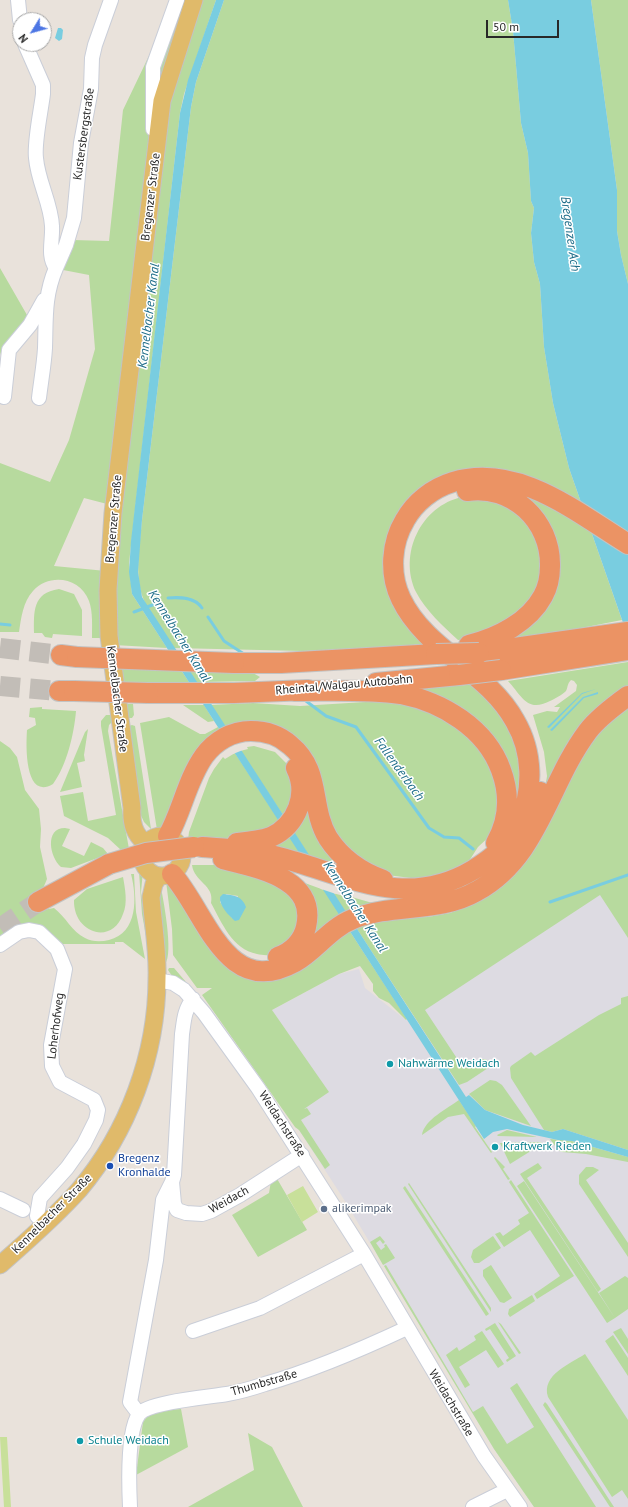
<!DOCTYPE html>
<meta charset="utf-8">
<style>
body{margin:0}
#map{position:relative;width:628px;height:1507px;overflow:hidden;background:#e9e2db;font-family:"PT Sans",sans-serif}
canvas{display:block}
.north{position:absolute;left:12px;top:12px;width:40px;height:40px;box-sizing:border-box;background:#fff;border:1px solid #a9a9a9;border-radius:50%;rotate:233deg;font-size:11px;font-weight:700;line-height:16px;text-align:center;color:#282828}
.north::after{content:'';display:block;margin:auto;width:14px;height:18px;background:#4d76e4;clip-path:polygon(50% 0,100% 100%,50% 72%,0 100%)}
.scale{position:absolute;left:486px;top:20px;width:73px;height:18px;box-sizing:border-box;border:2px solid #282828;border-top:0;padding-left:5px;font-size:12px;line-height:14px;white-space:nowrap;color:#282828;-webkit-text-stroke:3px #fff;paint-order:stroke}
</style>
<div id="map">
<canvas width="628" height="1507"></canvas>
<div class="north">N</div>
<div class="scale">50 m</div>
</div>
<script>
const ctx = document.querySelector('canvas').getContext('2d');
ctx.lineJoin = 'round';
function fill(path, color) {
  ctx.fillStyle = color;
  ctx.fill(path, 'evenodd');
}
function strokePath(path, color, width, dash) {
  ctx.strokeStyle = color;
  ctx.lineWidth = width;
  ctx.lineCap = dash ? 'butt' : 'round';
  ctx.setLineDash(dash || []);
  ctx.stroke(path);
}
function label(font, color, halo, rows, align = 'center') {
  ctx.font = font + ' "PT Sans",sans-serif';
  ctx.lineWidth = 3;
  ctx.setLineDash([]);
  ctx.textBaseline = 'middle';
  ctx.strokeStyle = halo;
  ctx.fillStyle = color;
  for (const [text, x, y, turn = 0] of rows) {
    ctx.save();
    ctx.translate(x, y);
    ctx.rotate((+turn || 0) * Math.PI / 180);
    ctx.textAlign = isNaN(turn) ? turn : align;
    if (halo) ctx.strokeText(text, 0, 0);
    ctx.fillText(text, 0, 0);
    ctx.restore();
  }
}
const industrial = new Path2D(`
 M628 881V1507H534L494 1449 343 1198 299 1130 295 1127 272 1010 339 974 359 969 365 988 406 1020 600 893Z`);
const green = new Path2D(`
 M179 0H190L167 66 111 505 84 498 54 566 106 571 103 638H92C92 626 93 612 89 601 80 577 49 573 33 591 23 602 21 618 19 632H0V463L50 482 69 440 95 349 89 275 58 269 73 240 109 241 123 110 157 39Z
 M200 0H216L184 94 180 113 129 563 132 594 167 648 114 645 113 586 166 107Z
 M224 0H508L513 31 521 123 528 153 531 201 534 208 531 233 534 262 540 284 544 347 553 403 569 468 622 620 545 635 510 638V635C537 618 555 594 555 562 553 471 424 459 403 545 398 564 400 584 410 601 419 616 433 629 445 642H442C427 627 409 611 402 589 382 530 430 480 489 482 506 483 522 493 537 497L541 485C484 459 413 473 392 537 387 555 386 574 392 591 399 611 415 629 429 643L389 648 303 651 174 648C164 633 149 615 143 598 134 574 140 545 142 520L191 107 196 82Z
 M591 0H628V284L621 255 617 231V190Z
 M0 268 27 315 22 330 2 349 0 355Z
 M462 497 498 498 537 531 543 582 520 614 467 639 458 640C443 626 426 611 416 592 398 554 421 506 462 497Z
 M59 589 74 594 82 610V636L53 634 52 638 45 637 42 633H34C34 612 32 593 59 589Z
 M628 662V688L545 789 547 776 544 752 533 715 547 711 557 712 560 707H554L576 691 577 685 574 681 571 680C567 684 568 687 566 691 562 695 554 699 550 701 527 713 522 696 508 681Z
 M116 668 181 670 189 682H118Z
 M188 670 253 673 260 677 255 681 196 682Z
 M480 684 522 752 519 811 508 777 423 690 426 688Z
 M398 700 427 707 484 748 501 795 492 834 478 847 469 861 451 872 419 879 387 875 377 872 334 837 304 752 227 730 211 705 253 703 300 706Z
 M121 704H133L134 715 132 718H128Z
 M628 704V938L600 895 425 1010 464 1069 478 1060 485 1059 489 1061 488 1068 467 1082 459 1085 355 926 389 918 428 917 450 913 475 903 504 884 522 866 537 844 585 744Z
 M183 705H204L214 721 208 722Z
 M42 707V709L76 711C74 734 67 765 53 784 24 801 26 744 27 730L36 725 35 718 29 717 30 708Z
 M106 715H111L112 722 109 725 108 731 129 849 122 851 108 838 64 816 60 796 83 792 88 821 116 815 101 726V721Z
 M169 717 200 734H205L218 727 221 732 162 829 157 830 140 723Z
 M132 725 135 726 151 829 144 822 138 809 129 726Z
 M88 729 84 755 85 761 77 763 82 787 60 792 85 732Z
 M253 736C314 740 301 789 316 827 323 846 335 858 350 871L349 874 346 871 312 860 292 830C316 799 310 755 270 740 259 736 248 740 240 738Z
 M0 741 10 748 17 757 25 790 39 809 41 829 40 847 47 879 42 891 43 910 54 908C66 917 72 932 85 938 92 942 101 942 109 940 138 933 137 897 131 874H134L136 912 145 959 123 942H115V944H62L45 928 28 926 0 940Z
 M254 746 275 752 290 767 296 788 285 818 240 751 248 749 247 747Z
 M235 753 280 822 245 837 188 840 189 832 209 778 214 769 223 757 225 759Z
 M65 828 70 829 62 846 84 856 91 842 103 848 108 854 71 868 61 867C50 858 44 828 65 828Z
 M288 834 303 857 267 845Z
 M192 865H221L259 873 298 900 300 929C294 936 280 951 273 954 268 956 262 955 257 954 232 949 222 923 211 903 215 885 194 882 192 865ZM226 894 238 896 232 918 220 902Z
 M143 871 141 892 148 947 142 914 139 872Z
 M182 875C205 899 210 940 240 958 279 981 325 940 308 899 305 890 299 886 294 879L324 890 341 915 323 929V930C311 941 300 953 285 961 248 981 222 946 207 918 199 905 187 888 182 875Z
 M123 877C125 888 128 903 123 914 112 946 73 933 74 900L87 889Z
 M166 881 246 973 349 930 407 1019 406 1020 389 1003 379 998 373 991V984L360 966 339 974 272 1010 329 1092 304 1109 307 1108 311 1114 301 1120 330 1165 325 1169 299 1130 295 1127 202 995 212 988H197L173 955 172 929Z
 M160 883C163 897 174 954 165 964L157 886Z
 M333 893 347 897 348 896 383 906 346 913Z
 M169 968H174L186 982 172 976 168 970Z
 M628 996V1150L563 1129 552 1132 544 1130 511 1078 510 1068 511 1066 531 1052 535 1056 599 1015 621 1004V998Z
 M490 1080 496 1081 502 1085 531 1126 485 1110 469 1094Z
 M459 1100 476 1126 475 1127 492 1152 491 1153 464 1114 448 1117 422 1135C424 1120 448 1108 459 1100Z
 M507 1130 537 1137 498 1136 497 1135Z
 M550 1139 572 1141 628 1157V1162L586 1154 562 1152 558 1150Z
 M541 1142 542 1144 510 1164 500 1143Z
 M495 1157 505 1167 503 1169 510 1179 508 1180 494 1158Z
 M538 1163 542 1168 527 1178 601 1289 598 1292 520 1174Z
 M586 1167H593L599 1170 586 1180 628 1243V1257L579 1184V1175Z
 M276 1177 307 1230 258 1257 232 1215 269 1193 271 1181Z
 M511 1180 574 1276 537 1299 534 1294 560 1276 530 1230 504 1247 495 1234 500 1232 503 1236 520 1224 518 1220 529 1213 509 1182Z
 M524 1181 615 1318 607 1323 517 1186Z
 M409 1183 491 1308V1312L408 1184Z
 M405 1186 489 1314 486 1316 403 1188Z
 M380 1236 385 1242 383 1244 380 1240 376 1243 381 1250 385 1247 384 1245 386 1244 395 1258 383 1265 370 1242Z
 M493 1236 501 1248 479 1263H474L471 1257 473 1250Z
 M386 1265 473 1412 483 1406 507 1444 534 1427 510 1388 517 1383 596 1507H534L494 1449 384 1266Z
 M491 1265 512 1298 504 1303 500 1302 483 1276V1270Z
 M625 1276 628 1278V1309L615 1318 599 1293Z
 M532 1295 535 1301 510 1317 508 1314 509 1309Z
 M498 1322 501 1324 521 1353 519 1354Z
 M495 1323 516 1356 507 1362 506 1360 509 1358 490 1329 486 1331 485 1329Z
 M621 1328 628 1339V1354L613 1332Z
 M482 1331 504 1364 498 1368 486 1350 459 1367 470 1385 465 1388 446 1355 457 1347 459 1351 476 1340 474 1336Z
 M613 1335 628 1358V1376L605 1341Z
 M585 1354 628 1420V1499L622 1490 612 1497 548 1397C541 1375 570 1364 585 1354Z
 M545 1402 547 1404 614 1507H610L543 1405Z
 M181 1409 188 1447 136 1475 143 1422C152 1409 167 1410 181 1409Z
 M248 1433 272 1447 303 1507H188L254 1470Z`);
const pitch = new Path2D(`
 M303 1186 318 1212 302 1222 287 1195Z
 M0 1437H7L11 1507H4Z`);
const water = new Path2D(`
 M216 0H224L196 82 191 107 142 520 138 572 142 597 466 1097 469 1095 485 1110 523 1125 552 1132 563 1129 628 1150V1157L572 1141 558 1140 507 1129 493 1132 484 1139 132 594 129 572 131 541 180 113 188 80Z
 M508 0H591L617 190V231L621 255 628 284V637L569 468 553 403 544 347 540 284 534 262 531 233 534 208 531 201 528 153 521 123 513 31Z
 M58 28H61L63 30 62 39 59 41 55 38Z
 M596 689 582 694 549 728 547 727 582 693Z
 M598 692V694L584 698 552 731 550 730 583 697Z
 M223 894C234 895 242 896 246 907L239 920 235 921C228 915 219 905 220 897Z`);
const pier = new Path2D(`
 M229 729 243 750 233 754 220 733Z
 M300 856 315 861 336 894 321 889Z`);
const stream = new Path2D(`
 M168 598C180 597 195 597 202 608
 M147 607 155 604
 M134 612 142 609
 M208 617 224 641 244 654
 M0 624 10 625
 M306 701 326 716 356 727 429 828 444 837 459 838 473 849
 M550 902 628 875`);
const highwayTunnel = new Path2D(`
 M0 648 61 655
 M0 686 59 691
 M0 928 38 902`);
const minor = new Path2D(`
 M18 0 20 20
 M25 44 43 85V94C41 111 34 142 36 158 38 182 51 203 52 226 53 240 47 256 56 268L66 245 74 218 81 143 91 89 92 58 95 45 111 0
 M153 129V67L177 0
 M4 397 9 350 30 325 44 300
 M39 398C41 381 44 365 45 348 46 319 44 296 56 268
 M0 945 19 932 29 930 39 932 57 949 65 969 51 1045 52 1066 60 1082 94 1100 98 1110 96 1120 84 1144 67 1168 40 1198 37 1216 45 1224
 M157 980 173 983 184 990 204 1013 258 1088 364 1254 484 1456 520 1507
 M172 1182 174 1204 177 1210 186 1213 202 1214 211 1211 240 1195 302 1155
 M0 1199 23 1210
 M193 1331 260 1308 364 1254
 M139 1414 130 1402 156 1260 163 1200 172 1182 174 1175 182 1034C184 1021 184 1010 193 999
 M130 1507C129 1486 127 1431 139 1414 148 1402 210 1397 227 1394 240 1392 253 1388 265 1384 314 1370 360 1350 407 1328
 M473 1507 507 1490`);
const major = new Path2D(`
 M142 856a20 20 0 1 1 40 0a20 20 0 1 1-40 0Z
 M146 844C134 834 131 823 132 808L109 636 108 590 113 513 162 101 194 0
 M0 1265C27 1241 55 1217 79 1190 128 1132 157 1055 157 978 158 951 153 924 151 897L154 884 159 876`);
const highway = new Path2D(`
 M467 491C512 484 551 521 550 566 550 576 548 587 543 596 529 622 498 638 469 645
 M479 653 628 632
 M61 655 77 657
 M234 663H281L436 654
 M501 670 628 650
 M376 683 459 675
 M59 691H74
 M294 691C329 691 366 689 401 694 442 702 486 728 501 770 510 794 509 820 496 843
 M148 693H234L308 690
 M168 836C182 811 187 780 204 756 215 741 232 731 251 731 265 731 279 735 290 745 322 771 309 806 328 838 341 858 361 872 383 880
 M529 839 537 812 540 792
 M237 843C248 842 260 841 271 837 297 825 309 794 296 768
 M202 847C228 849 253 850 278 857 346 874 404 911 473 870 493 858 509 845 519 823 534 790 533 752 515 721 488 671 426 651 401 599 389 574 391 543 405 520 415 502 433 488 453 482 518 463 576 512 628 544
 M223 859C257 868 317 878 306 927 303 941 292 952 278 957
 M172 874C206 912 226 1000 295 962 316 950 330 928 353 919 393 903 439 913 477 891 539 857 548 784 588 731 599 717 614 706 628 696
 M38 902 109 864`);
const highwayBridge = new Path2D(`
 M436 654 479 653
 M77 657 234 663
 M459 675 501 670
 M74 691 148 693
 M109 864 146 853 194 847`);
const markers = [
 [390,1064,4,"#0f9aa8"],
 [495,1147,4,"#0f9aa8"],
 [110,1166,4,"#1a4fb4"],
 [324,1209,4,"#5c6f8a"],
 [80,1441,4,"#0f9aa8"]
];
const streetNames = [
 ["Kustersbergstraße",84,134,-82],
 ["Bregenzer Straße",151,197,-83],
 ["Bregenzer Straße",114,519,-85],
 ["Rheintal/Walgau Autobahn",344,685,-5],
 ["Kennelbacher Straße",117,699,83],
 ["Loherhofweg",56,1026,-83],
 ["Weidachstraße",282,1124,57],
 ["Weidach",229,1200,-29],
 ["Kennelbacher Straße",52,1214,-45],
 ["Thumbstraße",264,1383,-16],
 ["Weidachstraße",451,1403,59]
];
const cultureNames = [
 ["Nahwärme Weidach",398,1064],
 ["Kraftwerk Rieden",503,1147],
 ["Schule Weidach",88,1441]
];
const transitNames = [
 ["Bregenz",118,1159],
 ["Kronhalde",118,1173]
];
const serviceNames = [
 ["alikerimpak",332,1209]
];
const waterNames = [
 ["Bregenzer Ach",570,234,82],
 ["Kennelbacher Kanal",149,316,-83],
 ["Kennelbacher Kanal",179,636,58],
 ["Fallenderbach",399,769,54],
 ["Kennelbacher Kanal",355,907,57]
];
fill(industrial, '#dddbe2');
fill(green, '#b7da9e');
fill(pitch, '#c8e09a');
fill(water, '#79cde0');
fill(pier, '#e9e2db');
strokePath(stream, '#79cde0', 3);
strokePath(highwayTunnel, '#c2bdb7', 20, [20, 10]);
strokePath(minor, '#caced8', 16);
strokePath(major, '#c3c3c3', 19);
strokePath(highway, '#c3c3c3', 22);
strokePath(minor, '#fff', 14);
strokePath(major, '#e0ba6a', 17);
strokePath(highway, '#eb9364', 20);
strokePath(highwayBridge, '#c3c3c3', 22, []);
strokePath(highwayBridge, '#eb9364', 20);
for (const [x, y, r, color] of markers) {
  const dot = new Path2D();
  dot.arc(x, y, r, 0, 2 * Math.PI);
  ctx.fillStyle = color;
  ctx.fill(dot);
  strokePath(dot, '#fff', 1.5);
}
label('12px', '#282828', '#fff', streetNames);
label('12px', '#0d838f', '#fff', cultureNames, 'left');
label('12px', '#164399', '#fff', transitNames, 'left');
label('12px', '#4e5e75', '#fff', serviceNames, 'left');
label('italic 13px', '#1c6c88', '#fff', waterNames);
</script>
